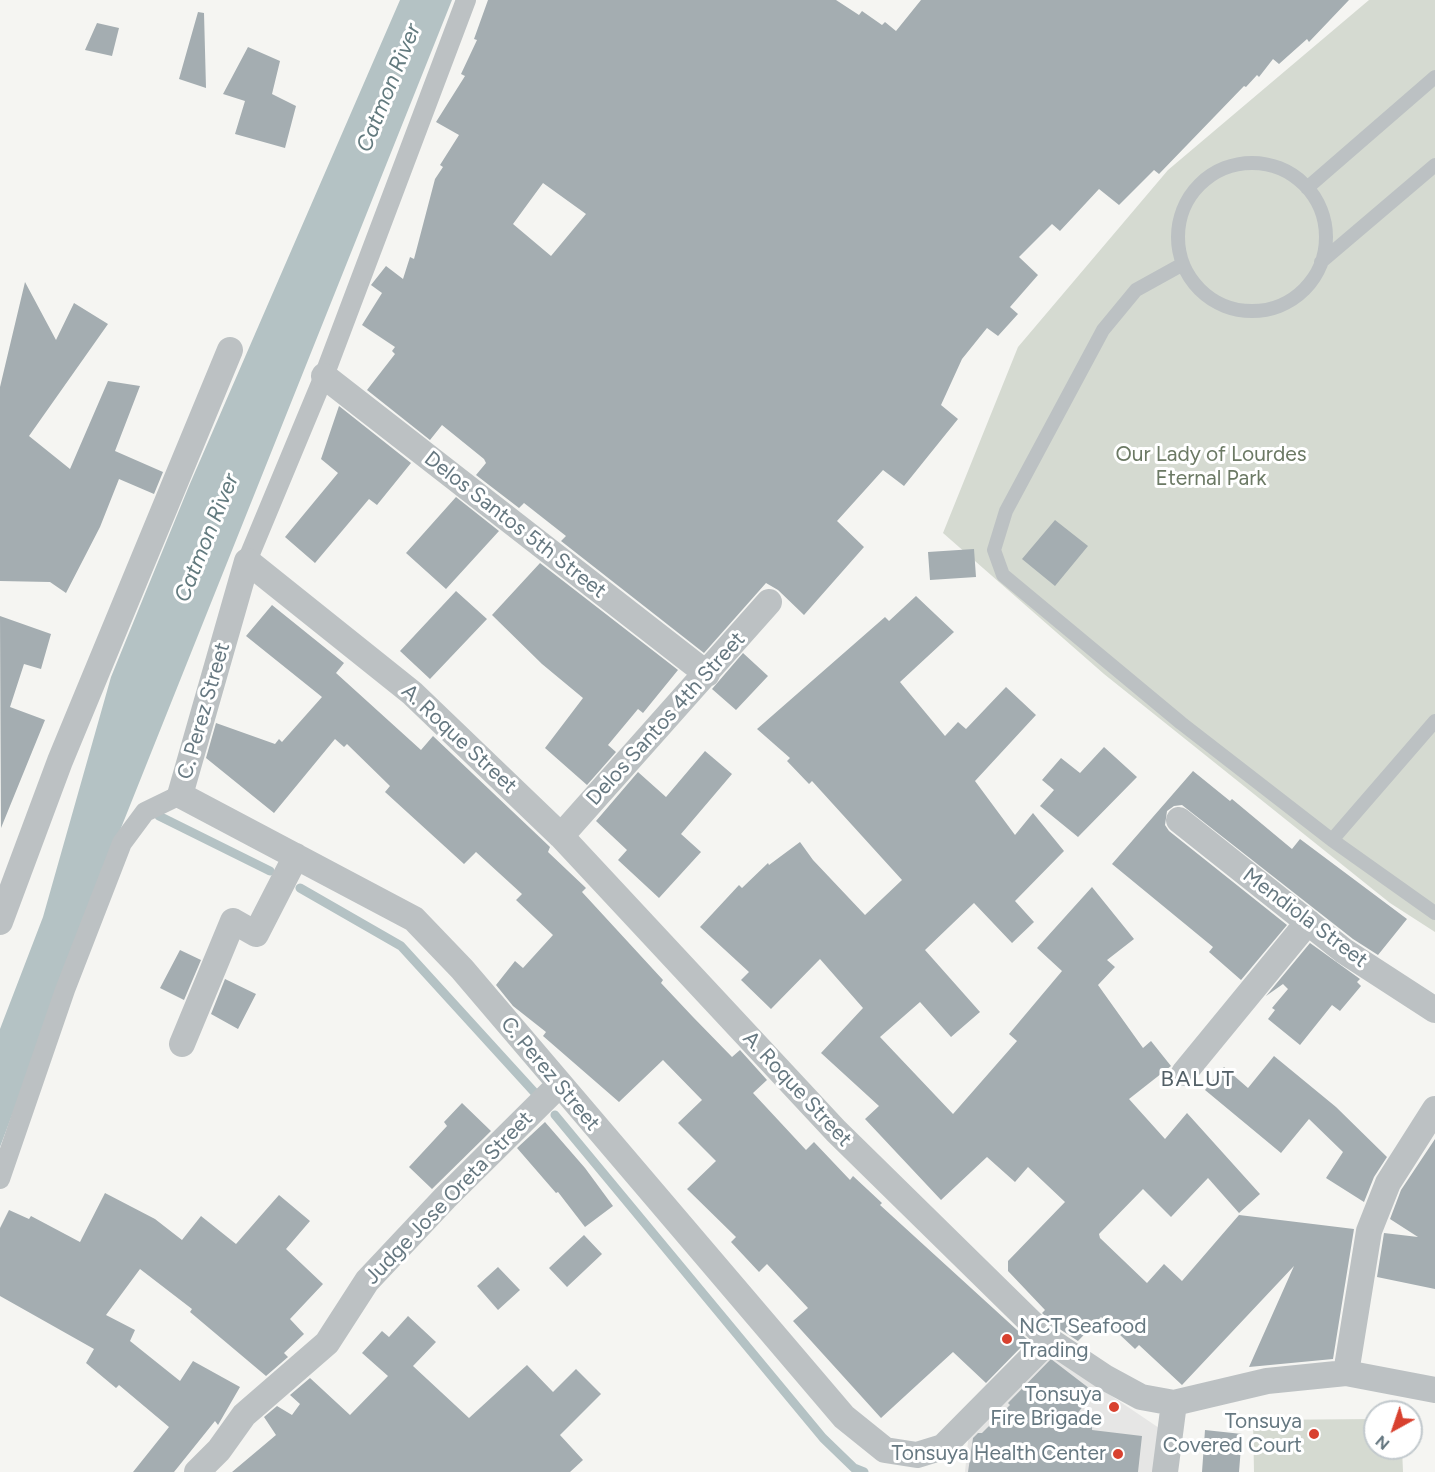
<!DOCTYPE html>
<style>
body{margin:0}
#map{position:relative;width:1435px;height:1472px;overflow:hidden;background:#f5f5f2;font-family:Figtree,sans-serif}
canvas{display:block}
.north{position:absolute;left:1363px;top:1400px;width:60px;height:60px;box-sizing:border-box;background:#fff;border:2px solid #c2c9cd;border-radius:50%;rotate:220deg;font-size:16px;font-weight:700;line-height:24px;text-align:center;color:#667881}
.north::after{content:'';display:block;margin:auto;width:21px;height:27px;background:#d8412f;clip-path:polygon(50% 0,100% 100%,50% 72%,0 100%)}
</style>
<div id="map">
<canvas width="1435" height="1472"></canvas>
<div class="north">N</div>
</div>
<script>
const ctx = document.querySelector('canvas').getContext('2d');
ctx.lineJoin = 'round';
function fill(path, color) {
  ctx.fillStyle = color;
  ctx.fill(path, 'evenodd');
}
function strokePath(path, color, width, dash) {
  ctx.strokeStyle = color;
  ctx.lineWidth = width;
  ctx.lineCap = dash ? 'butt' : 'round';
  ctx.setLineDash(dash || []);
  ctx.stroke(path);
}
function label(font, color, halo, rows, align = 'center') {
  ctx.font = font + ' Figtree,sans-serif';
  ctx.lineWidth = 6;
  ctx.setLineDash([]);
  ctx.textBaseline = 'middle';
  ctx.strokeStyle = halo;
  ctx.fillStyle = color;
  for (const [text, x, y, turn = 0] of rows) {
    ctx.save();
    ctx.translate(x, y);
    ctx.rotate((+turn || 0) * Math.PI / 180);
    ctx.textAlign = isNaN(turn) ? turn : align;
    if (halo) ctx.strokeText(text, 0, 0);
    ctx.fillText(text, 0, 0);
    ctx.restore();
  }
}
const built = new Path2D(`
 M1051 1355 1162 1430 1156 1472H965L969 1431Z`);
const green = new Path2D(`
 M1369 0H1435V932L1390 903 1104 674 943 533 1018 347 1168 170Z
 M1375 1419V1448H1402L1403 1472H1254L1253 1420Z`);
const water = new Path2D(`
 M400 0H452L109 858 0 1147V1029L43 917 111 677 189 486Z`);
const stream = new Path2D(`
 M159 816 270 871
 M300 888 401 946 535 1093
 M555 1115 823 1438 854 1468 864 1472`);
const building = new Path2D(`
 M488 0H836L859 15 862 11 882 25 885 22 896 31 921 0H1349L1309 42 1307 39 1279 64 1273 59 1259 77 1257 75 1246 87 1244 86 1159 174 1154 170 1119 205 1099 189 1060 231 1052 224 1019 257 1038 275 1010 307 1018 314 998 336 987 328 962 359 941 405 958 419 904 486 883 470 837 521 864 547 804 615 778 590 766 583 704 653 561 541 566 536 524 503 519 508 476 475 486 463 484 459 442 425 430 440 367 390 395 354 392 351 395 347 362 325 382 293 371 285 386 266 403 279 410 257 414 259 435 179 443 167 440 165 459 135 436 122 465 76 461 74 477 40 474 39ZM543 183 586 214 551 256 513 224Z
 M198 12 204 13 206 88 179 79Z
 M97 23 119 28 112 56 85 50Z
 M248 47 280 61 272 94 296 106 285 148 235 134 245 101 223 94Z
 M25 282 56 340 74 303 108 324 29 436 70 469 108 381 140 386 115 451 163 472 154 494 119 479 100 527 66 593 50 582 0 581V387Z
 M339 406 411 463 377 505 369 499 315 563 285 537 338 473 321 459Z
 M456 497 499 531 446 589 406 553Z
 M1055 520 1088 546 1055 586 1022 559Z
 M974 549 976 577 930 580 928 552Z
 M540 563 678 670 643 713 638 709 608 745 616 752 587 785 545 748 583 698 542 664 492 615Z
 M456 591 487 619 430 679 400 651Z
 M916 596 954 632 900 682 945 736 958 722 966 729 1006 687 1036 715 975 781 1015 835 1033 813 1064 851 1015 901 1034 922 1012 943 974 903 925 950 980 1012 951 1037 920 1002 880 1037 953 1114 1017 1041 1009 1034 1062 971 1037 948 1092 887 1134 939 1107 960 1115 967 1098 985 1143 1048 1151 1041 1171 1066 1129 1099 1165 1139 1187 1113 1260 1194 1239 1213 1208 1178 1171 1217 1143 1189 1099 1234 1100 1238 1147 1283 1164 1264 1182 1281 1239 1215 1354 1229 1333 1359 1249 1367 1294 1266 1182 1385 1139 1345 1135 1349 1101 1317 1078 1341 1058 1328 1042 1313 1045 1310 1008 1271V1261L1065 1202 1028 1167 1015 1182 987 1157 941 1200 865 1119 879 1106 821 1053 863 1008 820 959 771 1009 741 980 749 972 700 927 739 885 742 888 768 863 769 865 800 842 813 860 865 915 902 880 812 781 809 784 787 761 790 758 757 729 885 617 889 621Z
 M272 605 344 663 336 673 421 750 433 736 550 847 548 852 586 888 582 892 663 980 661 983 693 1017 732 1057 740 1050 767 1080 753 1093 806 1150 814 1142 850 1180 853 1176 882 1203 880 1205 1028 1340 986 1383 953 1352 881 1418 793 1321 808 1308 767 1264 759 1272 731 1242 736 1237 687 1189 716 1161 678 1123 702 1100 663 1060 619 1102 543 1036 546 1032 513 1006 496 985 515 961 523 968 553 935 516 900 522 894 476 852 464 864 385 792 390 786 347 744 344 747 335 739 274 813 206 758 216 723 275 744 279 739 282 742 322 697 246 636Z
 M0 616 51 634 41 669 24 664 10 707 45 720 1 828Z
 M743 653 768 676 736 710 712 689Z
 M1104 747 1137 777 1078 837 1040 806 1054 790 1042 780 1061 758 1080 773Z
 M705 751 732 774 681 834 701 852 659 898 618 860 627 850 596 821 638 772 666 797Z
 M1193 771 1230 801 1232 799 1292 849 1300 839 1407 919 1378 955 1353 939 1182 805 1174 806 1167 811 1165 825 1169 831 1287 925 1241 980 1209 952 1213 947 1112 864Z
 M1310 943 1360 979 1357 982 1361 986 1340 1011 1332 1005 1300 1045 1268 1019 1275 1010 1272 1008 1288 989 1283 984 1266 996Z
 M180 950 201 960 184 1000 160 988Z
 M225 979 256 994 238 1029 211 1014Z
 M1274 1056 1336 1107 1387 1157 1374 1177 1364 1202 1326 1178 1343 1152 1309 1119 1281 1153 1205 1090 1224 1067 1248 1088Z
 M462 1103 491 1131 432 1189 409 1167 447 1126 444 1122Z
 M545 1122 585 1168 613 1206 585 1227 558 1192 556 1193 517 1148Z
 M1435 1139V1289L1377 1277 1384 1233 1418 1237 1390 1219 1401 1190Z
 M105 1193 155 1219 182 1240 201 1216 236 1244 279 1195 310 1221 286 1249 323 1284 290 1319 304 1334 284 1353 288 1357 266 1376 190 1312 192 1309 140 1269 106 1315 135 1330 130 1341 180 1381 193 1361 240 1387 218 1425 215 1421 174 1472H133L169 1427 119 1385 116 1388 86 1363 94 1349 0 1296V1228L9 1210 29 1219 31 1216 80 1242Z
 M584 1235 602 1254 567 1287 549 1268Z
 M498 1267 520 1290 498 1310 477 1286Z
 M408 1316 436 1342 413 1366 469 1418 527 1365 553 1392 576 1369 601 1394 560 1435 583 1460 570 1472H232L276 1435 264 1417 277 1406 292 1415 300 1404 290 1395 310 1378 350 1415 388 1376 362 1353 382 1331 389 1337Z
 M1051 1359 1094 1392 1070 1423 1092 1425V1430L1142 1436 1138 1472H968L973 1438 978 1433H982L1010 1405 1008 1403Z
 M1205 1430 1242 1434 1239 1472H1202Z`);
const service = new Path2D(`
 M1178 237a74 74 0 1 1 148 0a74 74 0 1 1-148 0Z
 M1307 188 1435 77
 M1321 262 1435 165
 M1183 264 1136 290 1103 330 1006 511 994 550 1003 575 1181 723 1332 840 1435 913
 M1332 840 1435 721`);
const pedestrian = new Path2D(`
 M247 561 324 376 466 0
 M0 1179 65 990 122 843 145 812 180 795`);
const minor = new Path2D(`
 M324 376 707 674
 M1179 820 1344 951 1435 1010
 M561 836 769 602
 M0 922 60 761 230 350
 M182 1044 233 921 256 934 296 856
 M1184 1073 1308 922
 M1049 1340 943 1447 917 1455 885 1450 844 1417 462 969 414 919 180 795 247 561 412 693 561 836 836 1131 1049 1340 1106 1378 1141 1397 1174 1403 1267 1381 1346 1373 1435 1390
 M1346 1373 1369 1231 1388 1183 1435 1109
 M197 1472 219 1450 244 1415 327 1343 367 1281 445 1198 559 1085
 M1165 1472 1174 1403`);
const markers = [
 [1007,1339,6,"#d8412f"],
 [1114,1407,6,"#d8412f"],
 [1314,1434,6,"#d8412f"],
 [1118,1454,6,"#d8412f"]
];
const parkNames = [
 ["Our Lady of Lourdes",1211,455],
 ["Eternal Park",1211,479]
];
const streetNames = [
 ["Delos Santos 5th Street",515,525,38],
 ["C. Perez Street",204,711,-74],
 ["Delos Santos 4th Street",666,719,-48],
 ["A. Roque Street",459,739,43],
 ["Mendiola Street",1305,918,37],
 ["C. Perez Street",550,1074,50],
 ["A. Roque Street",797,1089,47],
 ["Judge Jose Oreta Street",449,1198,-46]
];
const poiNames = [
 ["NCT Seafood",1019,1327,"left"],
 ["Trading",1019,1351,"left"],
 ["Tonsuya",1102,1395],
 ["Fire Brigade",1102,1419],
 ["Tonsuya",1302,1422],
 ["Covered Court",1302,1446],
 ["Tonsuya Health Center",1106,1454]
];
const waterNames = [
 ["Catmon River",389,88,-68],
 ["Catmon River",207,538,-68]
];
const neighbourhoodNames = [
 ["BALUT",1198,1080]
];
fill(built, '#e6e6e5');
fill(green, '#d5dad1');
fill(water, '#b4c2c4');
strokePath(stream, '#b4c2c4', 9);
fill(building, '#a4adb1');
strokePath(service, '#bcc1c3', 14);
strokePath(pedestrian, '#bcc1c3', 20);
strokePath(minor, '#bcc1c3', 26);
for (const [x, y, r, color] of markers) {
  const dot = new Path2D();
  dot.arc(x, y, r, 0, 2 * Math.PI);
  ctx.fillStyle = color;
  ctx.fill(dot);
  strokePath(dot, '#fff', 2);
}
label('21px', '#6b7964', '#fff', parkNames);
label('21px', '#667881', '#fff', streetNames);
label('21px', '#667881', '#fff', poiNames, 'right');
label('italic 22px', '#627a7e', '#fff', waterNames);
ctx.letterSpacing = '1.5px';
label('22px', '#536067', '#fff', neighbourhoodNames);
ctx.letterSpacing = '0px';
</script>
